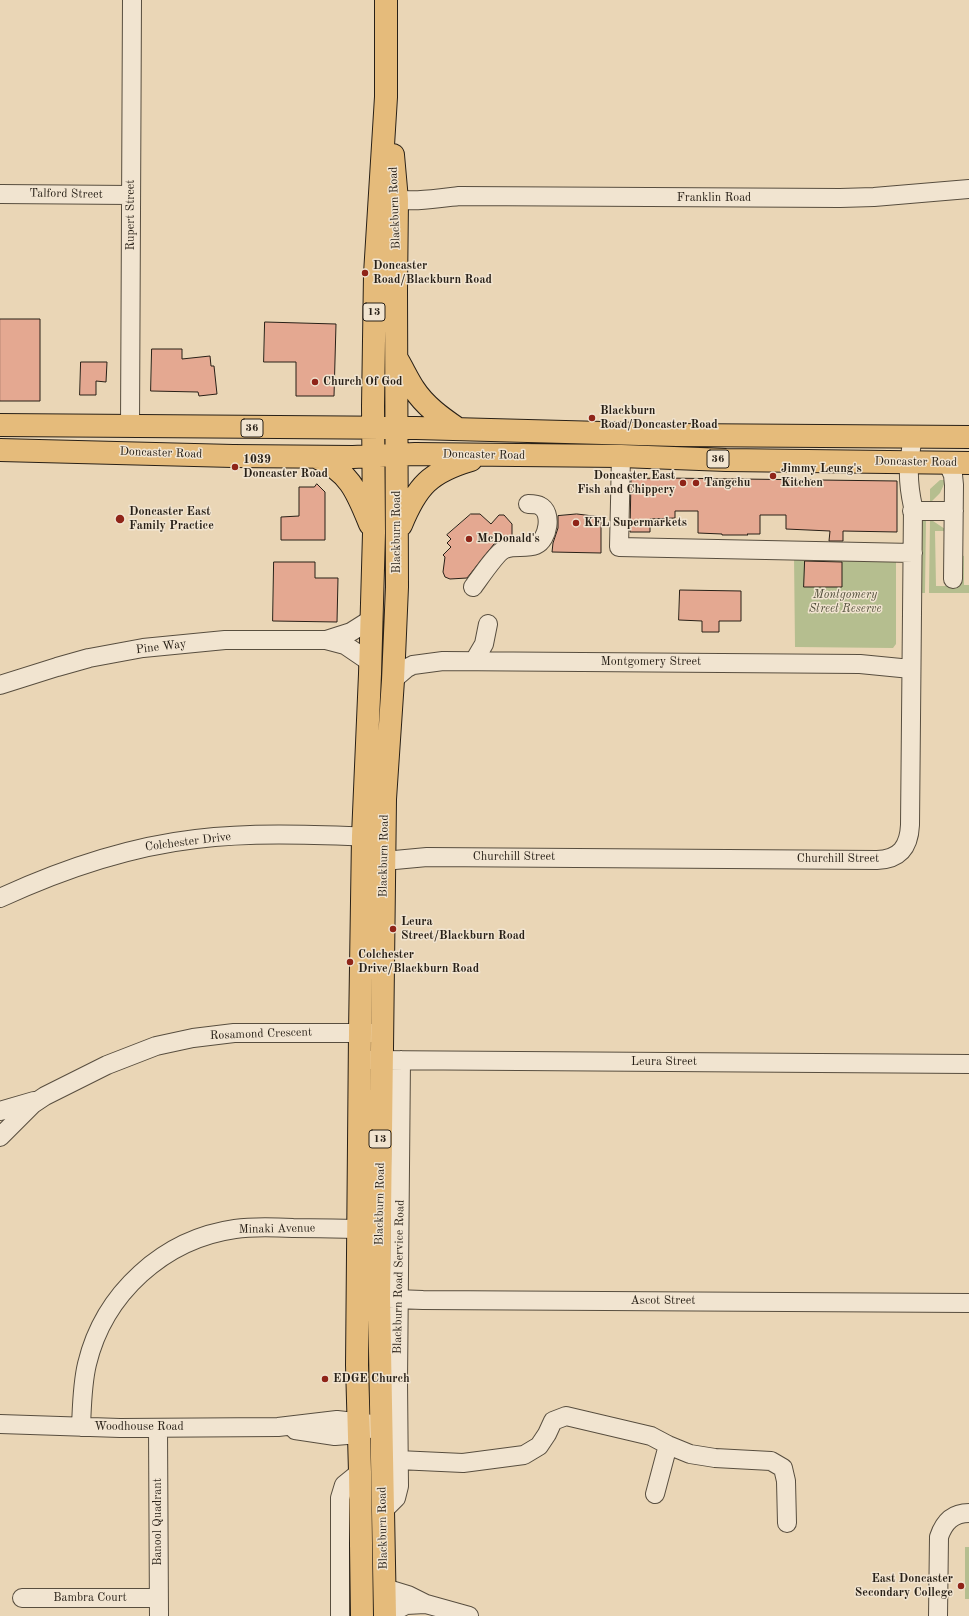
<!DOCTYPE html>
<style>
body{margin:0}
canvas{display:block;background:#ead6b6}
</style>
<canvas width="969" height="1616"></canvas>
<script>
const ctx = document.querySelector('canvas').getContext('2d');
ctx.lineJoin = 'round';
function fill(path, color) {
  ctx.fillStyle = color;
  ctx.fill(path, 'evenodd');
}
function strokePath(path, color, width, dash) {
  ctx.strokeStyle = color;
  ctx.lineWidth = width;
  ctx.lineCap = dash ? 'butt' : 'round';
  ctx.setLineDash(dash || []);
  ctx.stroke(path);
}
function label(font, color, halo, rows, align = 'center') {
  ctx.font = font + ' "Old Standard TT",serif';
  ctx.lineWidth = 3;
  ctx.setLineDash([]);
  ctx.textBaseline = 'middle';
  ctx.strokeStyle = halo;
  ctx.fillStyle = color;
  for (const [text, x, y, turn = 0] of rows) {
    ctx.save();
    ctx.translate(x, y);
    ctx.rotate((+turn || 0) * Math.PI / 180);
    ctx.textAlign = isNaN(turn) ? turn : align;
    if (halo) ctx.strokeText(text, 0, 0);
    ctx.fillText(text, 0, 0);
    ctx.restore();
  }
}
const green = new Path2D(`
 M940 480H946L940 493 930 503V489Z
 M930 519 948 531H935L936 586H960V555L964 556V585H969V593H929Z
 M921 520H926L925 593H920Z
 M794 555 886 557 896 562V644L893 648 795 647Z
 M965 1547H969V1599H965Z`);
const building = new Path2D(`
 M0 319H40V401H0Z
 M265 322 336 324 334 396H296V362H264Z
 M152 349H182V359L210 356 211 366H214L217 394 199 396 198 392 151 391Z
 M81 362H107L106 382 96 381V395H80Z
 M663 478 897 481V532L843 531V541H829L830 531 786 529V515H760V534H747L748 535H722V534L698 533V511H675V518L650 519V532H630L631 479Z
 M317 484 325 492V540H281V517L299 516V487H314Z
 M471 514H480L491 524 499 515H504L512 524V537L502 539 494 544 467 578 450 579 445 577 443 572 445 557 443 555 451 547 447 543 451 539 447 535Z
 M577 514 601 517V553L552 552 553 543 558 528V516Z
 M805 561 842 562V587H804Z
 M274 562H315V578H338L337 622 273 621Z
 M680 590 741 591V621H719V632H702V621L679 620Z`);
const minor = new Path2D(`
 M0 194 131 195
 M385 198C409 203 434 199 459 196L840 198 874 197 969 189
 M130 426 132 0
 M621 456 619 547 913 553
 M947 462 953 475 954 485 953 579
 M912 511H954
 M473 587C479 579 497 552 505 549 514 545 526 549 536 545 548 540 553 512 540 506 537 504 531 504 528 504
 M326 640 345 645 370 662
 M474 661 484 644 488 624
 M393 680 407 668 413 665 443 661 860 664 911 669
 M0 685 57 667 89 658 143 648 225 640H326L351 632 370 620
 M372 860 384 861 427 857 877 860C900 859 909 847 910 825L913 507C907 479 908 465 913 437
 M0 898C63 869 127 847 196 839 254 832 317 835 375 837
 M369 1060 969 1064
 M0 1111 34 1101
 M0 1137 33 1104 45 1096 107 1065 156 1046 193 1038 234 1033H373
 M366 1298 423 1300 969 1303
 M0 1424 120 1428 278 1427 337 1420 372 1424
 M81 1427C82 1406 82 1385 87 1364 104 1293 164 1239 235 1229 254 1226 274 1227 293 1228 319 1228 346 1229 372 1229
 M158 1428 159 1616
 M295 1430 335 1436 347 1435 372 1428
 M398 1460 463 1463 524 1455 539 1446 547 1434 553 1421 566 1416 651 1436 668 1445 690 1454 715 1458 771 1461 783 1468 786 1481 787 1523
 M655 1494 668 1445
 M383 1511 396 1498 399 1486 398 1381 401 1060
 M385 1588 408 1595 426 1604 469 1616
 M22 1598H158
 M340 1616V1498L344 1485 360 1472
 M385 1616 406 1605 425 1604
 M938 1616 939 1537C944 1522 953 1513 969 1513`);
const major = new Path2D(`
 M397 359C403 369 408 380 414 389 425 406 442 418 458 429
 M0 425 416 428 677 435 969 437
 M0 450 233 456 353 457 415 454 621 456 726 460 969 463
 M316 457C350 472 357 492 370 524
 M401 525C417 486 430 472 471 460
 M362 1616 360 1472 357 1365 360 1032 363 836 370 674 374 533 373 406 375 274 386 97V0
 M385 1616 379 1298 385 799 393 680 397 587 396 290 397 200 393 155`);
const markers = [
 [365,273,4,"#8f2418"],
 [315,382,4,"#8f2418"],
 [592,418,4,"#8f2418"],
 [235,467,4,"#8f2418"],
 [773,476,4,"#8f2418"],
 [683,483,4,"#8f2418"],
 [696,483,4,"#8f2418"],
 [120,519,5,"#8f2418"],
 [576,523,4,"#8f2418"],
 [469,539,4,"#8f2418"],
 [393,929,4,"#8f2418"],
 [350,962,4,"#8f2418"],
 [325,1379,4,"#8f2418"],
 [961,1586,4,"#8f2418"]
];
const shields = [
 [374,312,22],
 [252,428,22],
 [718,459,22],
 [380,1139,22]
];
const shieldNames = [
 ["13",374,312],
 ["36",252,428],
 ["36",718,459],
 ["13",380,1139]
];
const streetNames = [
 ["Talford Street",66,194,1],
 ["Franklin Road",714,198],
 ["Blackburn Road",395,208,-92],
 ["Rupert Street",131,215,-90],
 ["Doncaster Road",161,453,2],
 ["Doncaster Road",484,455,1],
 ["Doncaster Road",916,462,1],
 ["Blackburn Road",397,532,-90],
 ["Pine Way",161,647,-7],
 ["Montgomery Street",651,662],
 ["Colchester Drive",188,842,-7],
 ["Blackburn Road",384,856,-89],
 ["Churchill Street",514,857],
 ["Churchill Street",838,859],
 ["Rosamond Crescent",261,1034,-2],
 ["Leura Street",664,1062],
 ["Blackburn Road",380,1204,-89],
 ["Minaki Avenue",277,1229,-1],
 ["Blackburn Road Service Road",399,1277,-89],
 ["Ascot Street",663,1301],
 ["Woodhouse Road",139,1427],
 ["Banool Quadrant",158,1522,-90],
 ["Blackburn Road",383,1528,-91],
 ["Bambra Court",90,1598]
];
const poiNames = [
 ["Doncaster",373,266],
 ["Road/Blackburn Road",373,280],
 ["Church Of God",323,382],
 ["Blackburn",600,411],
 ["Road/Doncaster Road",600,425],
 ["1039",243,460],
 ["Doncaster Road",243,474],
 ["Jimmy Leung's",781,469],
 ["Kitchen",781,483],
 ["Doncaster East",675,476,"right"],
 ["Fish and Chippery",675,490,"right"],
 ["Tangchu",704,483],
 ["Doncaster East",129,512],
 ["Family Practice",129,526],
 ["KFL Supermarkets",584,523],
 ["McDonald's",477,539],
 ["Leura",401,922],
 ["Street/Blackburn Road",401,936],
 ["Colchester",358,955],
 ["Drive/Blackburn Road",358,969],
 ["EDGE Church",333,1379],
 ["East Doncaster",953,1579,"right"],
 ["Secondary College",953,1593,"right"]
];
const parkNames = [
 ["Montgomery",845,595],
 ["Street Reserve",845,609]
];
fill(green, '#b5be8f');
fill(building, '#e4a891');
strokePath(building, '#282017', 1);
strokePath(minor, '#584e3f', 20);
strokePath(major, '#282017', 24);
strokePath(minor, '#f1e4d0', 18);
strokePath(major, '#e5bb7b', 22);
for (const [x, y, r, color] of markers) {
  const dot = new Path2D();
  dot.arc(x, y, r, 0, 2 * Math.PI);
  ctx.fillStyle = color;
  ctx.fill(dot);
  strokePath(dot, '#f1e4d0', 1.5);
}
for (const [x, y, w] of shields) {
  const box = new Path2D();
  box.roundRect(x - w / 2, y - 9, w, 18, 3);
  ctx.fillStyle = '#f1e4d0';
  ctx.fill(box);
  strokePath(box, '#282017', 1);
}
label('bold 11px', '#282017', null, shieldNames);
label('12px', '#282017', '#f1e4d0', streetNames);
label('bold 12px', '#282017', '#f1e4d0', poiNames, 'left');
label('italic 12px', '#524f3b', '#f1e4d0', parkNames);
</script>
